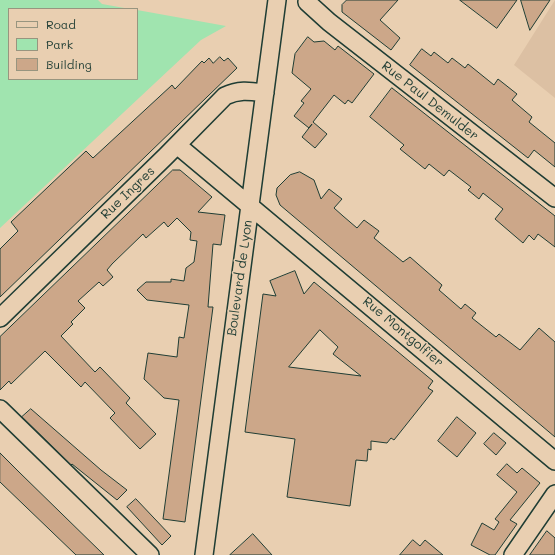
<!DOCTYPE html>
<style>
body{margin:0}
#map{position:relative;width:555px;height:555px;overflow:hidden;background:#e9cfb1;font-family:Mali,sans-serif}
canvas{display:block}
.legend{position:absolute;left:8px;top:8px;width:130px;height:72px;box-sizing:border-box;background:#e9cfb1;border:1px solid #98957f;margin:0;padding:5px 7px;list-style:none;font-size:12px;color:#1f3d34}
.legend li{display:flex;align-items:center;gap:8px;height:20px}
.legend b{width:20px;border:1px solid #98957f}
</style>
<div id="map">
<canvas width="555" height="555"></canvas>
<ul class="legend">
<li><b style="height:5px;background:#e9cfb1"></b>Road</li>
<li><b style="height:11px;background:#a0e4af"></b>Park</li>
<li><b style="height:11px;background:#cca789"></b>Building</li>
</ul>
</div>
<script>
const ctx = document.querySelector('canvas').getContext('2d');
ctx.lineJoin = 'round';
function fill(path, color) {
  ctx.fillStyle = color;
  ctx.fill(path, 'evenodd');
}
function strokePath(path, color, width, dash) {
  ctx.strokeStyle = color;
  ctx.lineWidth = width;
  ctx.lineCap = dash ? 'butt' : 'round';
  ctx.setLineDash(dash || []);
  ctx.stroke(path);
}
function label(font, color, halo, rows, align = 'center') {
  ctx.font = font + ' Mali,sans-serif';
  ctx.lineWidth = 3;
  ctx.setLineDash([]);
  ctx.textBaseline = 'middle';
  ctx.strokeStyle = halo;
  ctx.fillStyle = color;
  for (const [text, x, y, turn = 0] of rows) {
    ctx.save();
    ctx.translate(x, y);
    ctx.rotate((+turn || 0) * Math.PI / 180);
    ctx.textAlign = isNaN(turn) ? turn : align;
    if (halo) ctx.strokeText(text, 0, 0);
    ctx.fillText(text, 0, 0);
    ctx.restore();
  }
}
const built = new Path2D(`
 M555 0V98L514 65Z`);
const green = new Path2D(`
 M0 0H98L102 4 130 9H9V79H137V10L226 26 201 40 0 228Z`);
const building = new Path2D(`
 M347 0H398L380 20 400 38 391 50 342 12V5Z
 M460 0H517L497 28Z
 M521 0H550L530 30Z
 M308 37 314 42 324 41 335 50 338 46 374 74 352 103 348 100 345 104 334 95 313 122 327 134 315 148 302 137 312 124 309 128 294 116 304 103 301 101 311 89 292 73 295 54Z
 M422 49 431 56 434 52 448 63 452 58 465 68 468 64 494 85 498 79 517 94 512 100 532 117 529 122 555 143V167L534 150 528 158 410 65Z
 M220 57 224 61 228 58 237 68 0 297V249L18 231 11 222 86 151 93 158 172 85 175 89 202 61 204 63 209 58 213 63Z
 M392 88 555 216V247L538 234 534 240 529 235 523 243 495 219 503 209 483 193 479 199 468 190 471 187 449 170 444 176 429 164 425 169 400 149 404 145 370 117Z
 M173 170H180L212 197 198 212 225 215 221 245 213 244 208 307H213L185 522 163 519 179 400 164 398 144 379 148 353 177 357 179 337 184 338 189 305 147 300 137 290 146 282H171V279L184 281 186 268 194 262 197 241 190 240 191 232 177 218 168 227 164 222 146 238 143 234 112 264 107 270 113 277 103 286 99 282 78 301 85 308 71 322 73 324 61 336 95 372 100 367 130 398 126 403 156 434 140 449 110 418 115 413 85 382 81 387 45 351 11 384 9 381 0 390V337Z
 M300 172 314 180 321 199 329 189 342 199 334 208 343 216 357 228 364 220 379 231 374 238 403 262 410 257 442 285 439 290 461 309 465 304 476 313 472 318 496 337 499 334 520 350 539 328 555 342V437L280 205 276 195 277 188 290 175Z
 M295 271 304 294 314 282 433 381 428 388 433 391 394 440 391 438 387 443 371 441V450L368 449 367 461 356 460 350 506 287 497 295 439 245 432 263 294 276 296 270 281ZM320 330 338 347 333 354 361 376 289 367Z
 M31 409 101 470 127 490 117 500 72 464 71 465 22 417Z
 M457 417 476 433 457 457 438 441Z
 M494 433 506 443 496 455 484 444Z
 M0 453 19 472 104 555H76L0 482Z
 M507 464 517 473 522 468 540 483 510 520 517 524 495 555H490L471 545 482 523 494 530 499 522 495 519 517 492 497 475Z
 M136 499 171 536 162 545 127 507Z
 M547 531 555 538V555H530Z
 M253 534 272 555H230Z
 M413 540 420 546 425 540 443 555H400Z`);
const minor = new Path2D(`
 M307 2 329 22 555 198
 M177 145 555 461
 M0 318 166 156 225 96C239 89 250 91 265 93
 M0 409 150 555
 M204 555 277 0
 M513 555 555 494`);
const streetNames = [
 ["Rue Paul Demulder",430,101,38],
 ["Rue Ingres",128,193,-44],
 ["Boulevard de Lyon",240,278,-82],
 ["Rue Montgolfier",403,332,40]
];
fill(built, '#dcc0a3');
fill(green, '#a0e4af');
fill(building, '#cca789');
strokePath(building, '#1f3d34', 1);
strokePath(minor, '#1f3d34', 20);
strokePath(minor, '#e9cfb1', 17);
label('13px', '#1f3d34', '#e9cfb1', streetNames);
</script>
